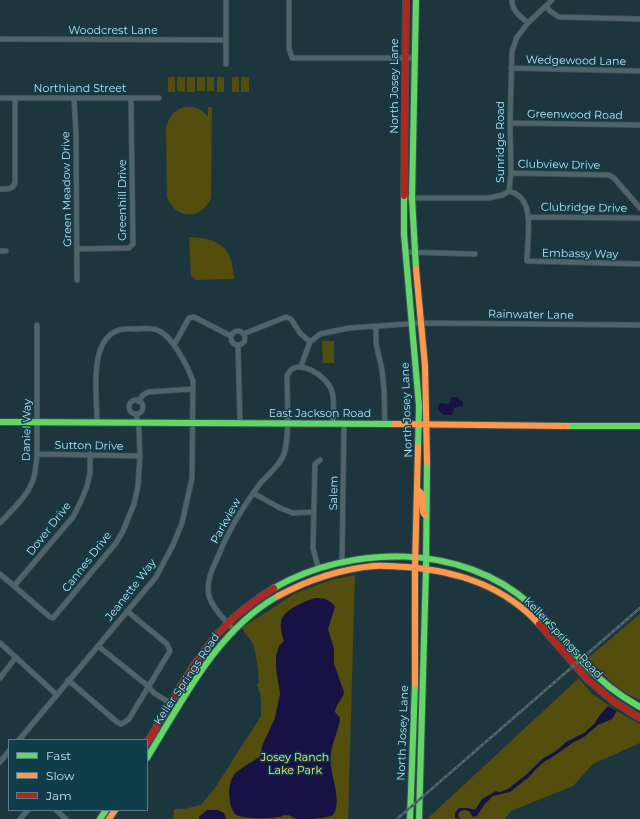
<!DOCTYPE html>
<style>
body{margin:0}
#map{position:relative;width:640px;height:819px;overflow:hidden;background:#1d363d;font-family:Montserrat,sans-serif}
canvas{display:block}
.legend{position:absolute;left:8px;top:739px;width:140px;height:72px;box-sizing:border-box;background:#103d4a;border:1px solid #587e8a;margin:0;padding:5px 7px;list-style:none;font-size:12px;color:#c3dfe9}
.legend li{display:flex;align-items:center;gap:8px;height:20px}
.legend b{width:20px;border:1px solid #587e8a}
</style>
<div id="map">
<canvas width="640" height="819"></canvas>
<ul class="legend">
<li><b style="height:5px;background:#63d668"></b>Fast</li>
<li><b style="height:5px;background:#ff974d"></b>Slow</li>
<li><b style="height:5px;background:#b3261e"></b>Jam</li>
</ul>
</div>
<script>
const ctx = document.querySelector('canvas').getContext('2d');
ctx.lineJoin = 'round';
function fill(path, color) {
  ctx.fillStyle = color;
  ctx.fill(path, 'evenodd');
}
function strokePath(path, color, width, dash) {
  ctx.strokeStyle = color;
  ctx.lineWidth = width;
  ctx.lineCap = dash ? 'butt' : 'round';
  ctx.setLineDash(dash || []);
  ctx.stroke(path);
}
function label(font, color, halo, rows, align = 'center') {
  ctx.font = font + ' Montserrat,sans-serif';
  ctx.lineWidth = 3;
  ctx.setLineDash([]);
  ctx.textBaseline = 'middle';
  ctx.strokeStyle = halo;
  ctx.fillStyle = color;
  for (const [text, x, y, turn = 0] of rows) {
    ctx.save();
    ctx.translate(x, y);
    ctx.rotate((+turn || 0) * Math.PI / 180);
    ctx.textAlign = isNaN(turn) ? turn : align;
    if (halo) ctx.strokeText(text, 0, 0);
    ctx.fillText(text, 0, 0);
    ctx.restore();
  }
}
const green = new Path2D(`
 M168 77H175V92H168Z
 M177 77H185V92L177 91Z
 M187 77H195V92H187Z
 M197 77H205V91H197Z
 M207 77H214V91H207Z
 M217 77H224V92H217Z
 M232 77H239V92H232Z
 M241 77H249V92H241Z
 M184 107C194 106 202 109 208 117V107H212L211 198C201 220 177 220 167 198L166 128C169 117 173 111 184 107Z
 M189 237C206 238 225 240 231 260 233 266 233 273 234 279L196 280 191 275Z
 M322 341H334V363H323Z
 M355 575 348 819H173L174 809H184L201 805 215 788 261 716V701L260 693 257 684 259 683C258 670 257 657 253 644 250 638 244 635 243 627L296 593 331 580Z
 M640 614V700C618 691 604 676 588 658Z
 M579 678 592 694 625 716 640 724V743L593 764 573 786 511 811 505 819H427Z`);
const water = new Path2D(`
 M452 397H457L463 402V406L454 408 452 415H444L438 410V407L440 403 449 404Z
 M315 598C324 598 330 599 335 607L328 629 334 649V664L344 692C344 697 336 704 335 712L340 718C338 735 329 746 331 765 332 778 342 804 333 815 328 819 304 819 297 819 293 818 291 815 286 815 283 815 281 817 278 817 270 819 237 819 234 813 228 803 227 784 234 775 237 770 255 760 261 756L262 746 275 718 280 694 276 668V656L279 646 284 641C282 635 280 628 281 622 283 609 304 602 315 598Z
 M608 706 617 711 612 719 598 725 584 737 574 742 551 758 545 761 536 769 529 777 510 792 493 796 484 805 477 816 473 817 469 811 464 810 459 812 458 815 460 819 455 818V813L459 808H468L475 810 482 799 496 791 500 792 508 789 527 774 542 759 556 751 566 742 584 733 594 724 600 715Z
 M207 810H218L224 813 226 819H199V817Z`);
const street = new Path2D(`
 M289 0V48L292 58H415
 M512 0C512 11 520 16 528 23
 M546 6 550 11 559 17 640 19
 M0 39 226 40
 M226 64V0
 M511 68 640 71
 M0 98H159
 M74 99 76 134 77 280
 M510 123 640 125
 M511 173 609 175 614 178 640 208
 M0 189C7 189 12 190 15 183V98
 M509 191C515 193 521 196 524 202 532 215 527 245 527 261L640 264
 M403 198H488L503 195 509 191 511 173 510 123 512 51 517 37 528 23 552 0
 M528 217 640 218
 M77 249 129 248 133 244 131 99
 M0 251H6
 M405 252 475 254
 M376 326V343L382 370 384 389 385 424
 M231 338a7 7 0 1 1 14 0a7 7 0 1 1-14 0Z
 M243 334 286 317 291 319 300 333 310 342
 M174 345 189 318 194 317 231 336
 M238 346 240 423
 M301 366 310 342 320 334 349 328 421 323 640 325
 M129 407a7 7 0 1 1 14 0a7 7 0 1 1-14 0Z
 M138 401 143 395 148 392 193 389
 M37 454 140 456
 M253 493 280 508 293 513 314 512
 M0 523C12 510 27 497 33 480 36 472 36 463 37 454V325
 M342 562 344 424
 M318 567 313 548 315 464 320 460
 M0 574 50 617 53 618 116 543 123 531 134 504 138 486 140 456 139 429 136 414
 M14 586 73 517 81 501 87 486 90 473V454
 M234 630C225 620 213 609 209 596 206 584 211 571 216 561 227 533 241 509 259 485 267 475 280 466 284 454 290 437 287 396 287 376 295 354 329 377 332 392 335 401 333 414 333 424
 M0 643 57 695
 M98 646 148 686 154 693 178 708
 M0 678 16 657
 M68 680 117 722 121 724 125 722 129 719 170 651 167 644 127 611
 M19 740 156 577 173 545 182 523 192 478 193 381C188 367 172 335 157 330 150 327 140 329 133 329 122 328 113 330 106 339 91 358 97 399 97 422
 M0 762 9 751
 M56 810 66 819
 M20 819 28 810`);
const fast = new Path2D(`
 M404 196V234L419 406 418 447
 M416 269 412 198 416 0
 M0 422 394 424
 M567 426H640
 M274 588C351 544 462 543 530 604 549 621 564 641 581 660 598 679 618 695 640 707
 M147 758C183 700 216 631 278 596
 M100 819 106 810
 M410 819 415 684
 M419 819 426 568 427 462`);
const slow = new Path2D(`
 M416 269 425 366 427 462
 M394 424 567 426
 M418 490 422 494 423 512 425 515
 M278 596C308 580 340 569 374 566 385 565 396 567 407 567 458 571 504 586 539 624
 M415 684V568L418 447
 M109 819 115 810`);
const jam = new Path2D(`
 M404 196 406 0
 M539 624 588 680 613 701 640 718
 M147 743C172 702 194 657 228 623 242 610 258 598 274 588`);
const rail = new Path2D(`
 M397 819 640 608`);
const streetNames = [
 ["Woodcrest Lane",113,31],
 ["Wedgewood Lane",576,61,1],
 ["North Josey Lane",395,86,-90],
 ["Northland Street",80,89],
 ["Greenwood Road",575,115,1],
 ["Sunridge Road",501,142,-90],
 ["Clubview Drive",559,165,1],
 ["Green Meadow Drive",67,189,-91],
 ["Greenhill Drive",123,200,-90],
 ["Clubridge Drive",584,208,1],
 ["Embassy Way",580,254,1],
 ["Rainwater Lane",531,315,1],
 ["North Josey Lane",407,410,-92],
 ["East Jackson Road",320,414],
 ["Daniel Way",27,430,-89],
 ["Sutton Drive",89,446,1],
 ["Salem",334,493,-89],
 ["Parkview",226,521,-61],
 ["Dover Drive",49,529,-52],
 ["Cannes Drive",87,562,-52],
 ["Jeanette Way",131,590,-52],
 ["Keller Springs Road",563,638,46],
 ["Keller Springs Road",187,679,-56],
 ["North Josey Lane",403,733,-88]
];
const parkNames = [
 ["Josey Ranch",295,758],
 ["Lake Park",295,771]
];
fill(green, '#534e0d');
fill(water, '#171243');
strokePath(street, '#405459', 6);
strokePath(fast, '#405459', 8);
strokePath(slow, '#405459', 8);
strokePath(jam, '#405459', 8);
strokePath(street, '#4f646a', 4.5);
strokePath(fast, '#63d668', 6);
strokePath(slow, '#ff974d', 6);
strokePath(jam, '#b3261e', 6);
strokePath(rail, '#586b70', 2.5);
strokePath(rail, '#103d4a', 1, [3]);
label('11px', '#c3dfe9', '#103d4a', streetNames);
label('11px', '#eee079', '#103d4a', parkNames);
</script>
